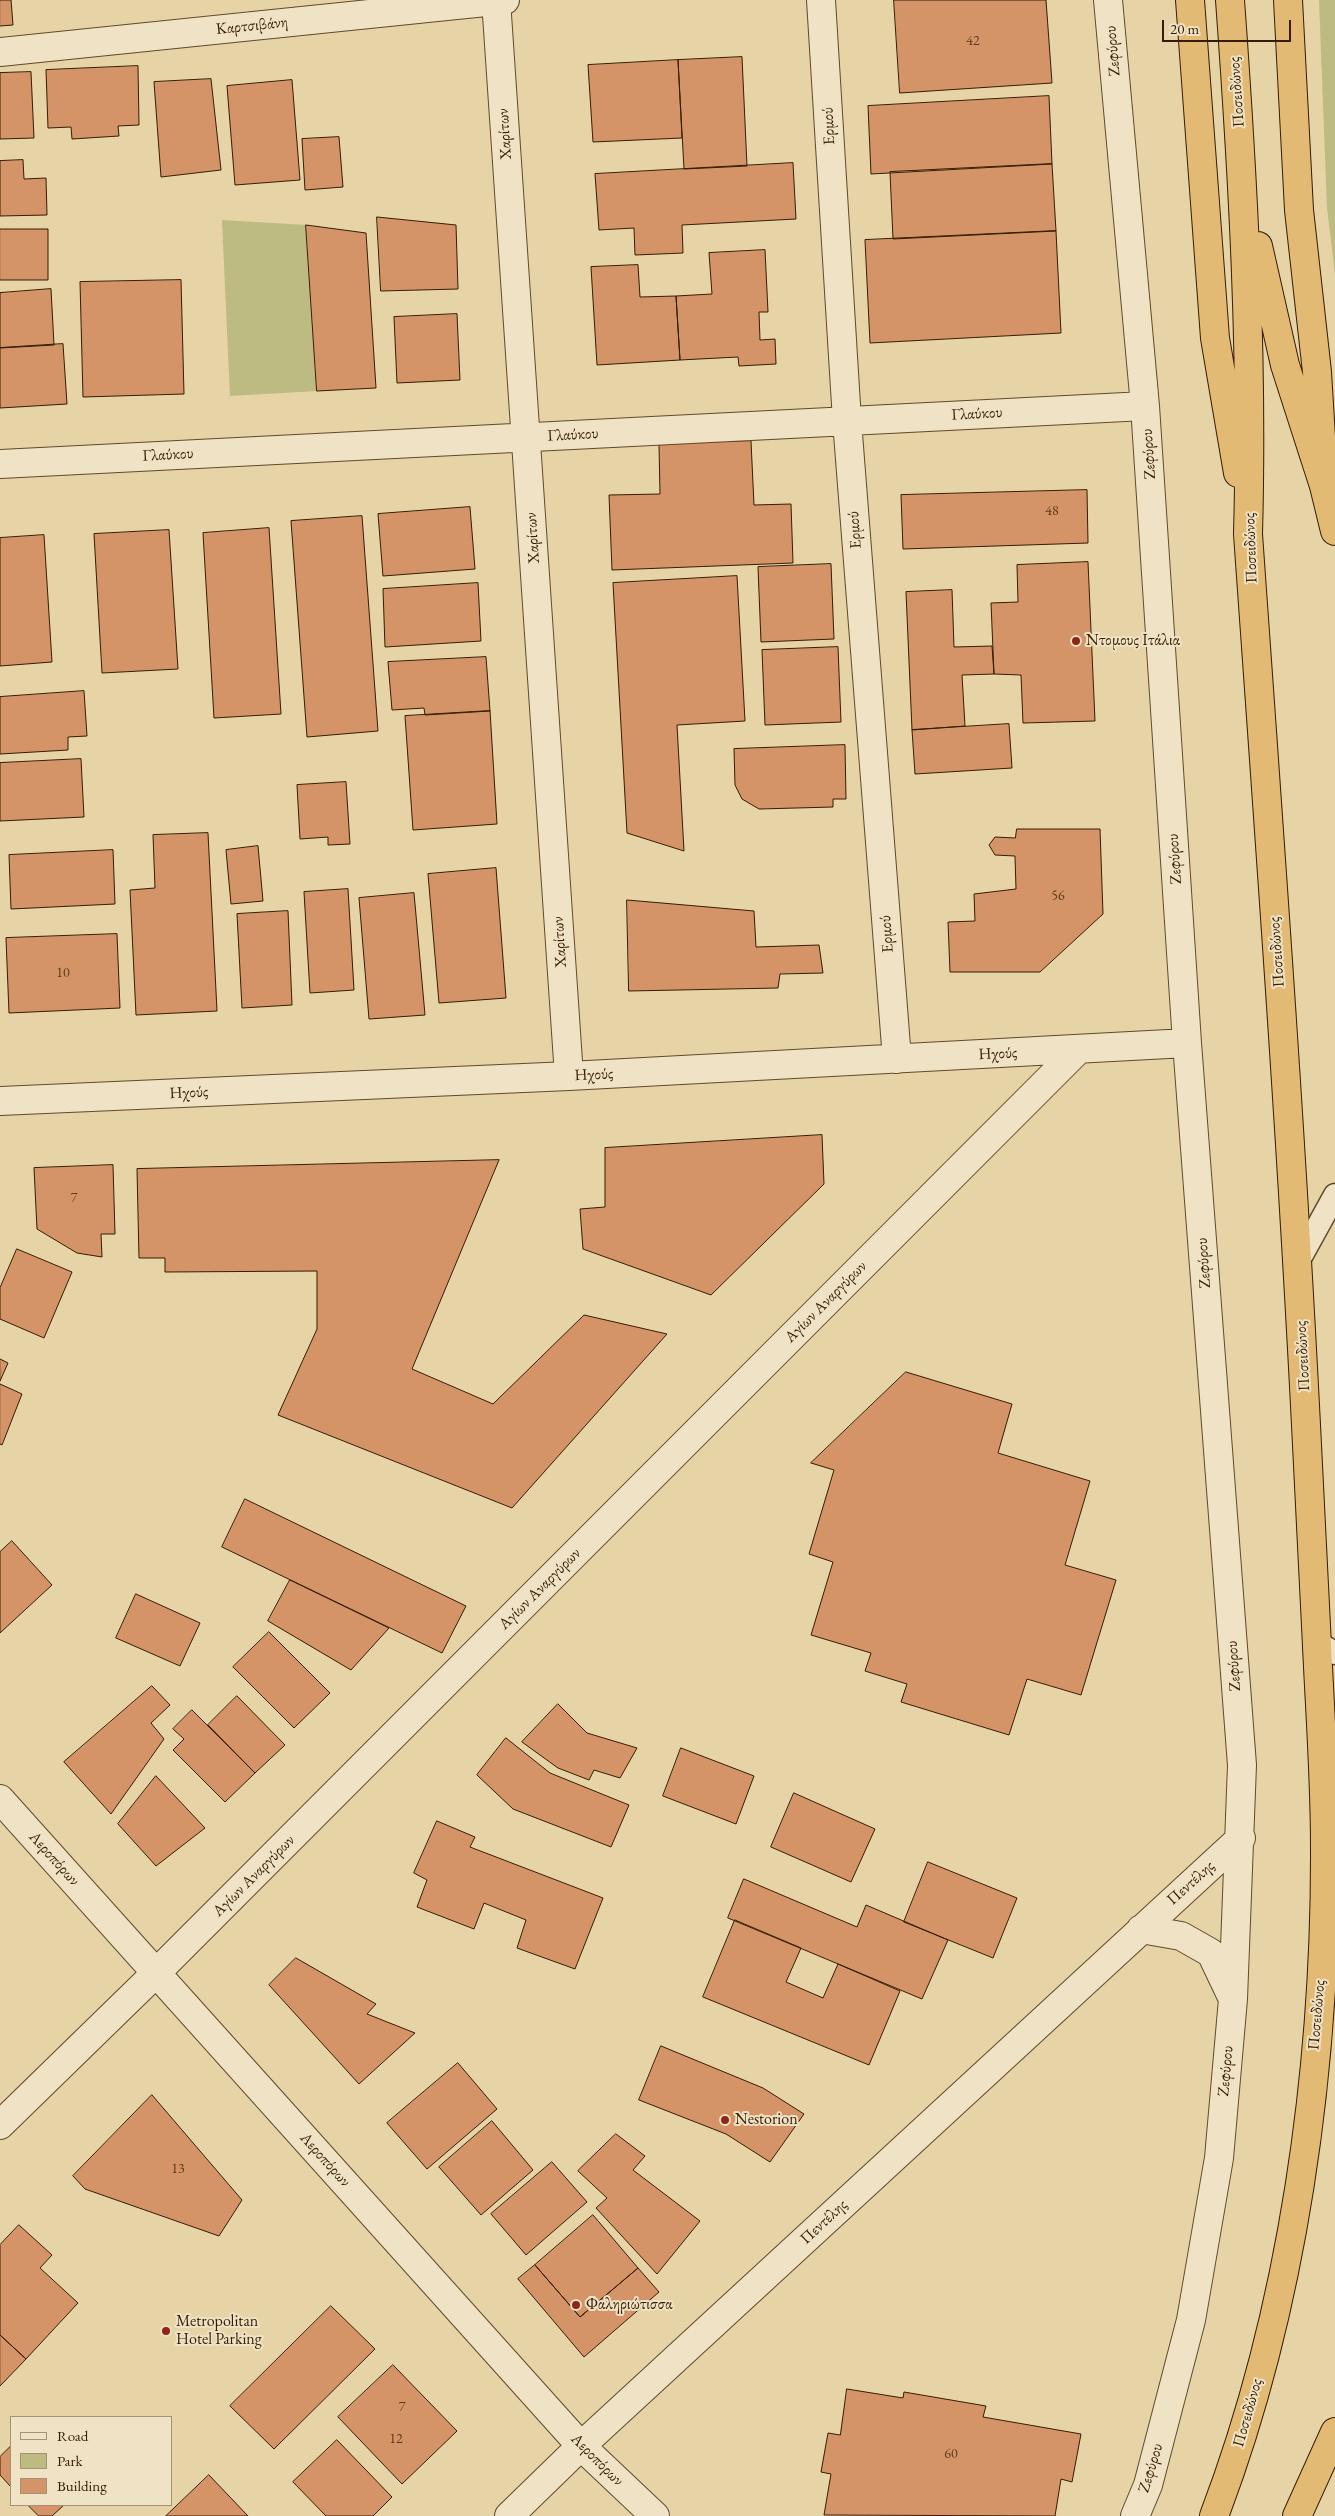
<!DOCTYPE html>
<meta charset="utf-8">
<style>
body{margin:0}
#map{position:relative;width:1335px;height:2516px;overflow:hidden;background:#e6d3a6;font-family:"EB Garamond",serif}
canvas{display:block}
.legend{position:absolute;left:10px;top:2416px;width:162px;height:90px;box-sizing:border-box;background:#efe2c5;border:1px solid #a59377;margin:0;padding:6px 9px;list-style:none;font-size:15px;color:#351c01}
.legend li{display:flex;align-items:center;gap:10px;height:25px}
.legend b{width:25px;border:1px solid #a59377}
.scale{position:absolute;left:1162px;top:20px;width:129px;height:22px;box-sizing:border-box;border:2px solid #351c01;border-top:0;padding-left:6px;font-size:15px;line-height:18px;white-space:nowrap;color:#351c01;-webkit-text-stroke:4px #efe2c5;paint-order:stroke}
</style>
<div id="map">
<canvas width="1335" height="2516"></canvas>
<ul class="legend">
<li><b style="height:6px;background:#efe2c5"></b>Road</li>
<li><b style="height:14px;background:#bdba82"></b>Park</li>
<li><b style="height:14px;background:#d49467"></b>Building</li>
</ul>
<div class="scale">20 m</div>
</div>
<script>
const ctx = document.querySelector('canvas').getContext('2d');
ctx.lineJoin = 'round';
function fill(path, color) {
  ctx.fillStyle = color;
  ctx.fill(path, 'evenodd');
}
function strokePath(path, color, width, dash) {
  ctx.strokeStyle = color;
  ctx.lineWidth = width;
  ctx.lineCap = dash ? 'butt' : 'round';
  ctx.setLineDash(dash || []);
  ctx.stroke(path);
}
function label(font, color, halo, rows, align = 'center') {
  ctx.font = font + ' "EB Garamond",serif';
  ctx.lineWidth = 4;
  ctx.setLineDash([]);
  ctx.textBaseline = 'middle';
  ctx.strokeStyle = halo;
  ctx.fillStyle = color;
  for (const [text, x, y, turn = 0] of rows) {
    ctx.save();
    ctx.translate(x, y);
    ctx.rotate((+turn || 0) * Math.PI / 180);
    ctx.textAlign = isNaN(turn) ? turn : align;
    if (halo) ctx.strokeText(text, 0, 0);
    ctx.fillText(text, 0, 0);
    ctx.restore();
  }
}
const green = new Path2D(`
 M1319 0H1335V274L1327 208Z
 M222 220 306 225 317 391 230 396Z`);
const building = new Path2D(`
 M0 0H11L13 25 0 26Z
 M894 0H1046L1052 83 900 93Z
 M742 57 747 166 684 169 678 60Z
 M678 60 682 138 593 142 588 65Z
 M138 66 139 125 118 126 119 136 72 139 71 127 48 128 46 70Z
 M31 72 34 138 0 139V73Z
 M211 79 221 170 161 177 154 82Z
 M292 80 300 180 235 185 227 86Z
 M1049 96 1052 164 871 174 868 106Z
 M339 137 343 187 305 190 302 139Z
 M23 160 24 179 46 178 47 215 0 216V161Z
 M793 163 796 219 682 225 683 253 635 255 634 228 599 230 595 174Z
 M1052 164 1056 231 893 239 890 172Z
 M377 217 456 225 458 289 381 291Z
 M306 225 366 233 376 388 317 391Z
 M0 229H48V280H0Z
 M1056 231 1061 333 870 343 865 240Z
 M765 250 768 312H759L760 340 775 339 776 364 739 366 738 357 680 360 676 296 712 294 709 253Z
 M638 265 640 297 676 296 680 360 597 365 591 267Z
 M181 280 184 394 83 397 80 282Z
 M51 289 54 345 0 348V293Z
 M457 314 460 380 397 383 394 317Z
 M63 344 67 404 0 408V348Z
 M751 441 754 505 791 504 793 563 612 570 609 495 660 494 659 444Z
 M1087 490 1088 543 903 549 901 495Z
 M470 507 475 569 383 576 378 514Z
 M362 516 378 731 307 737 291 521Z
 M269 528 281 714 214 718 203 533Z
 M169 530 178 669 102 673 94 534Z
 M44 535 52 662 0 666V538Z
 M1088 562 1095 721 1023 723 1021 675 994 674 991 603 1018 602 1017 565Z
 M831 564 834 639 761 642 758 567Z
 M737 576 745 721 677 725 684 851 627 833 613 583Z
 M478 583 481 641 385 647 383 589Z
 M952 590 954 647 992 646 994 674 962 675 965 726 912 730 906 592Z
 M838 647 841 722 765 725 762 650Z
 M486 657 490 711 425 715 424 708 392 710 388 662Z
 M84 691 87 736 68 737V750L0 754V697Z
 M490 711 497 824 413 830 405 716Z
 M1009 724 1012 768 915 774 912 730Z
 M845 745 846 799H833V807L759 809 742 799 735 785 734 749Z
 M81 759 84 817 0 821V763Z
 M346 782 350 844 328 845V837L300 839 297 785Z
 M1017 829H1100L1103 914 1040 972H950L948 922 975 921 974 894 1016 889 1015 856 995 855 989 845 995 837 1015 838Z
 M208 833 217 1011 136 1015 130 890 155 888 153 835Z
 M258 846 263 901 231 904 226 850Z
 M113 850 115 904 11 909 9 855Z
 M496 868 506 998 439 1003 428 874Z
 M348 889 354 990 310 993 304 892Z
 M414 893 425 1015 369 1019 359 898Z
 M627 900 754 911 756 947 819 945 823 973 780 974 778 988 629 991Z
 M288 911 292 1005 242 1008 237 914Z
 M117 934 120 1008 9 1013 6 938Z
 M822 1135 824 1184 711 1295 583 1249 580 1209 605 1207V1148Z
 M499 1160 412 1369 493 1404 584 1315 667 1334 512 1508 278 1415 317 1329V1271L165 1272V1258H139L137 1169Z
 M113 1165 115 1234H101L102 1257 77 1253 37 1229 34 1168Z
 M17 1249 72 1272 44 1338 0 1319V1288Z
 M0 1359 8 1363 0 1381Z
 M906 1372 1012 1404 998 1453 1090 1481 1065 1565 1116 1580 1081 1695 1027 1679 1009 1735 901 1702 907 1684 865 1671 871 1653 811 1635 833 1562 809 1554 834 1470 811 1463Z
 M0 1384 22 1394 2 1445 0 1444Z
 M245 1499 466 1606 442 1653 222 1547Z
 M12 1541 52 1585 0 1633V1552Z
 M290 1580 389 1628 351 1670 268 1621Z
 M136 1594 200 1623 180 1666 116 1638Z
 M269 1632 330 1693 294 1728 233 1667Z
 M152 1686 170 1705 151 1723 164 1739 111 1814 64 1762Z
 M237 1696 285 1745 255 1773 208 1725Z
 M558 1704 587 1733 637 1748 620 1778 594 1770 589 1780 558 1768 522 1742Z
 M192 1710 255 1773 225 1802 173 1750 184 1739 173 1729Z
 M506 1738 550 1773 629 1805 611 1847 513 1809 477 1775Z
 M681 1748 754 1776 736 1824 663 1796Z
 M156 1776 205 1828 156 1866 118 1824Z
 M794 1793 875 1829 851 1882 771 1847Z
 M437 1821 475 1837 470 1847 603 1898 575 1969 517 1948 526 1920 484 1903 474 1929 417 1907 427 1880 414 1873Z
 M928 1862 1017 1898 993 1958 904 1922Z
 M744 1879 857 1927 866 1905 948 1940 922 1999 728 1918Z
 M735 1920 801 1948 786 1982 823 1998 838 1964 900 1991 869 2065 703 1997Z
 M296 1958 376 2004 367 2014 415 2033 359 2084 269 1985Z
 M661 2046 763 2088 804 2114 770 2162 726 2134 639 2100Z
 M458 2063 497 2109 427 2169 387 2123Z
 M152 2095 242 2200 219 2236 85 2189 73 2176Z
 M492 2121 533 2170 481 2215 439 2167Z
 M616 2134 645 2156 633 2170 700 2221 657 2274 596 2208 607 2198 578 2171Z
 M552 2162 587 2202 526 2255 491 2214Z
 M593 2215 638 2268 580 2317 535 2265Z
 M19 2225 52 2255 40 2268 78 2303 26 2359 0 2335V2245Z
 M535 2265 580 2317 638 2268 659 2292 584 2357 518 2279Z
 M331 2306 375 2349 274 2449 230 2406Z
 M0 2335 26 2359 0 2386Z
 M393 2365 457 2431 402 2484 338 2417Z
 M847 2389 903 2398 904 2392 986 2406 983 2417 1081 2434 1072 2482 1061 2479 1055 2516 824 2515 831 2474 821 2472 828 2433 840 2435Z
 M337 2440 392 2497 373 2516H326L293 2482Z
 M11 2446V2487L0 2475V2457Z
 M209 2475 248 2516H166Z
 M28 2505H64L52 2516H39Z`);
const service = new Path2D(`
 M1298 1262 1335 1195
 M1316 1642 1335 1653`);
const minor = new Path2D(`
 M496 0 569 1076
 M821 0 847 421 897 1059
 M1108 0 1145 406 1187 1043 1242 1765 1233 1999 1219 2158 1191 2320 1148 2485 1135 2516
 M0 52 505 0
 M0 464 1145 406
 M0 1101 569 1076 1187 1043
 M0 1799 581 2446 655 2516
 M1141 1929 1181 1936 1211 1953 1231 1995
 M0 2125 157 1972 1078 1050
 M509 2516 581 2446 1241 1838`);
const trunk = new Path2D(`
 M1190 0 1215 338 1238 473
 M1288 0 1299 210 1317 372 1324 486
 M1258 246 1285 365 1324 486 1335 531
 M1214 2516C1293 2309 1326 2068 1325 1846 1325 1779 1320 1712 1317 1646 1313 1572 1310 1499 1306 1425 1291 1128 1269 831 1248 534 1253 356 1243 178 1230 0
 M1297 2516 1335 2432`);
const markers = [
 [1076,641,5,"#8f2418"],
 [725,2120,5,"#8f2418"],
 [576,2305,5,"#8f2418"],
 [166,2331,5,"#8f2418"]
];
const numberNames = [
 ["42",973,41],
 ["48",1052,511],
 ["56",1058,896],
 ["10",63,973],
 ["7",74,1198],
 ["13",178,2169],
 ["7",402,2407],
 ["12",396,2439],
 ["60",951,2454]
];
const streetNames = [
 ["Καρτσιβάνη",252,26,-6],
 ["Ζεφύρου",1113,51,-95],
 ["Ποσειδώνος",1237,92,-94],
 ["Ερμού",829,126,-93],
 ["Χαρίτων",505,134,-94],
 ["Γλαύκου",977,414,-3],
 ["Γλαύκου",573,435,-3],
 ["Ζεφύρου",1149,454,-94],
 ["Γλαύκου",168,455,-3],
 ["Ερμού",855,530,-94],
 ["Χαρίτων",533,538,-94],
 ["Ποσειδώνος",1251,548,-92],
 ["Ζεφύρου",1175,859,-94],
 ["Ερμού",887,934,-94],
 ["Χαρίτων",560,942,-94],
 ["Ποσειδώνος",1277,952,-94],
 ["Ηχούς",998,1054,-3],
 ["Ηχούς",594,1075,-3],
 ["Ηχούς",189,1093,-3],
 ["Ζεφύρου",1204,1263,-94],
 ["Αγίων Αναργύρων",826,1302,-45],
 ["Ποσειδώνος",1303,1356,-93],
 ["Αγίων Αναργύρων",540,1589,-45],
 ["Ζεφύρου",1234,1666,-94],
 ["Αεροπόρων",54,1859,48],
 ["Αγίων Αναργύρων",254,1876,-45],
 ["Πεντέλης",1191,1883,-42],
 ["Ποσειδώνος",1317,2015,-85],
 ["Ζεφύρου",1226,2071,-85],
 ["Αεροπόρων",325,2160,48],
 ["Πεντέλης",824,2222,-43],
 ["Ποσειδώνος",1248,2413,-74],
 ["Αεροπόρων",597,2460,45],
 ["Ζεφύρου",1151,2468,-73]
];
const poiNames = [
 ["Ντομους Ιτάλια",1086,641],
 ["Nestorion",735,2120],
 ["Φαληριώτισσα",586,2305],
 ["Metropolitan",176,2322],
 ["Hotel Parking",176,2340]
];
fill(green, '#bdba82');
fill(building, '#d49467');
strokePath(building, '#351c01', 1);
strokePath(service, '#614a2a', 25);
strokePath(minor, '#614a2a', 30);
strokePath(trunk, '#351c01', 30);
strokePath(service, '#efe2c5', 22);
strokePath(minor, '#efe2c5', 28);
strokePath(trunk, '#e3ba73', 28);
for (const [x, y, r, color] of markers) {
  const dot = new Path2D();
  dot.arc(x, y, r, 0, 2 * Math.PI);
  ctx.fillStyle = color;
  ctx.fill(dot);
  strokePath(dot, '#efe2c5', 2);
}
label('14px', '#5d3a1a', null, numberNames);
label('16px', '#351c01', '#efe2c5', streetNames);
label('16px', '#351c01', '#efe2c5', poiNames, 'left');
</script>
